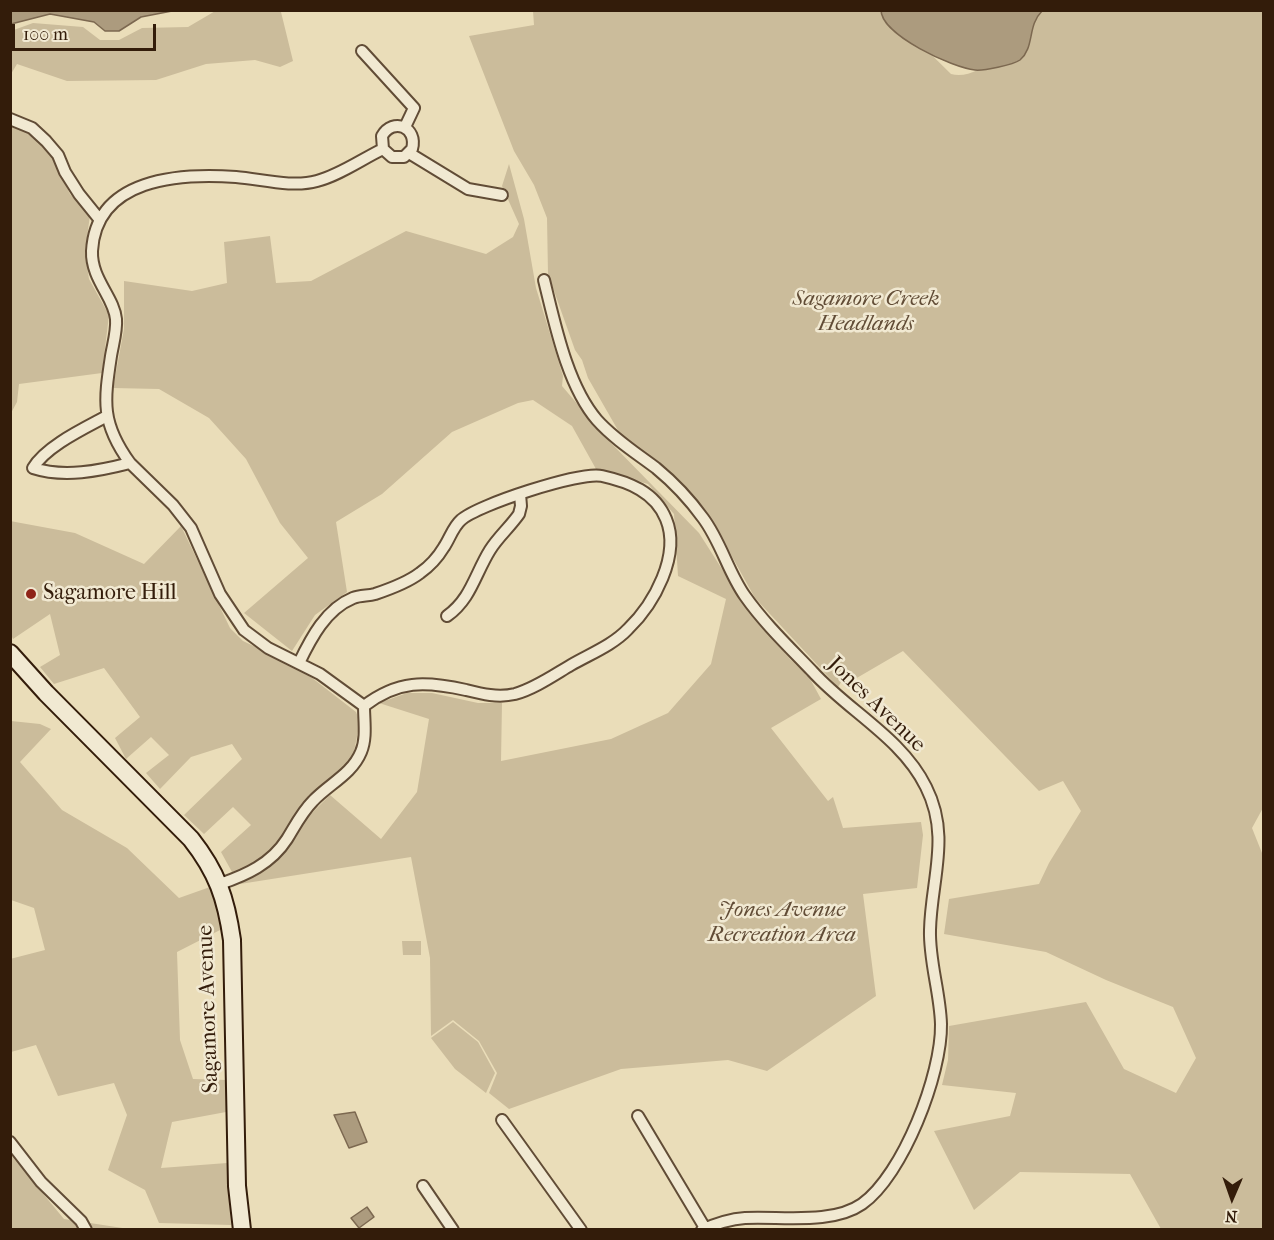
<!DOCTYPE html>
<style>
body{margin:0}
#map{position:relative;width:1274px;height:1240px;overflow:hidden;background:#eaddb9;font-family:"IM FELL French Canon",serif}
canvas{display:block}
.frame{position:absolute;inset:0;border:12px solid #331c0a;pointer-events:none}
.north{position:absolute;left:1202px;top:1168px;width:60px;height:60px;-webkit-text-stroke:4px #f1e9d2;paint-order:stroke;rotate:182deg;font-size:16px;font-weight:700;line-height:24px;text-align:center;color:#331c0a}
.north::after{content:'';display:block;margin:auto;width:21px;height:27px;background:#331c0a;clip-path:polygon(50% 0,100% 100%,50% 72%,0 100%)}
.scale{position:absolute;left:12px;top:24px;width:144px;height:27px;box-sizing:border-box;border:3px solid #331c0a;border-top:0;padding-left:8px;font-size:18px;line-height:21px;white-space:nowrap;color:#331c0a;-webkit-text-stroke:4px #f1e9d2;paint-order:stroke}
</style>
<div id="map">
<canvas width="1274" height="1240"></canvas>
<div class="frame"></div>
<div class="north">N</div>
<div class="scale">100 m</div>
</div>
<script>
const ctx = document.querySelector('canvas').getContext('2d');
ctx.lineJoin = 'round';
function fill(path, color) {
  ctx.fillStyle = color;
  ctx.fill(path, 'evenodd');
}
function strokePath(path, color, width, dash) {
  ctx.strokeStyle = color;
  ctx.lineWidth = width;
  ctx.lineCap = dash ? 'butt' : 'round';
  ctx.setLineDash(dash || []);
  ctx.stroke(path);
}
function label(font, color, halo, rows, align = 'center') {
  ctx.font = font + ' "IM FELL French Canon",serif';
  ctx.lineWidth = 5;
  ctx.setLineDash([]);
  ctx.textBaseline = 'middle';
  ctx.strokeStyle = halo;
  ctx.fillStyle = color;
  for (const [text, x, y, turn = 0] of rows) {
    ctx.save();
    ctx.translate(x, y);
    ctx.rotate((+turn || 0) * Math.PI / 180);
    ctx.textAlign = isNaN(turn) ? turn : align;
    if (halo) ctx.strokeText(text, 0, 0);
    ctx.fillText(text, 0, 0);
    ctx.restore();
  }
}
const green = new Path2D(`
 M217 10 284 11 281 12 293 61 280 67 255 60 206 64 156 80 67 81 17 64 11 74V31L33 23 83 27 100 40H119L142 28 188 27Z
 M533 11H887L951 74C977 82 1012 45 1032 30V25L1041 11H1263L1264 806 1252 828 1264 858 1263 1229H1161L1130 1174 1020 1172 974 1210 934 1131 1010 1116 1016 1093 942 1085 948 1060 949 1026 1086 1002 1124 1069 1176 1093 1196 1058 1173 1007 1106 980 1046 952 944 934 949 899 1039 884 1049 863 1081 811 1063 781 1039 791 903 651 855 679 847 673 838 687 755 598 711 519 668 469 623 439 588 378 582 360 575 350 548 274 547 218 534 185 514 151 469 36 534 25Z
 M11 125 30 132 53 158 70 194 90 215 85 252 89 279 109 315 102 373 19 384 17 402 11 413Z
 M509 164 524 219 536 288 563 376 562 386 609 441 699 533 743 602 790 659 809 677 821 699 771 728 828 801 833 797 843 828 921 822 923 835 917 888 863 894 876 996 767 1071 728 1060 621 1069 509 1109 489 1093 497 1073 479 1041 453 1020 431 1036 430 958 411 857 240 884 330 795 381 839 417 792 429 719 379 703 407 693H432L478 703H502L501 761 611 739 668 713 711 664 726 599 678 576 674 514 648 484 596 469 572 426 533 400 518 403 452 432 382 494 336 522 347 592 315 615 292 651 244 613 308 558 280 523 246 459 209 418 159 389 113 388 124 329V281L192 291 227 283 224 242 270 236 276 283 311 281 406 231 486 254 513 237 519 224 502 186Z
 M10 521 75 533 144 564 181 526 230 628 243 641 298 667 356 712 360 722 352 761 302 806 290 827 265 857 232 872 221 852 251 825 233 807 204 834 184 815 242 759 232 744 191 757 160 789 146 773 169 755 151 737 126 759 115 738 140 717 104 668 54 684 40 667 60 655 50 614 13 639 11 635Z
 M11 721 40 724 51 729 20 762 62 810 127 848 179 898 210 887 219 906 222 929 177 952 180 1040 193 1079 227 1080 226 1112 172 1122 161 1168 227 1163 231 1225 159 1223 145 1190 108 1170 127 1115 114 1083 58 1096 36 1045 11 1052 10 959 45 950 34 908 11 900Z
 M402 941H421V955H403Z
 M453 1022 478 1042 495 1073 486 1093 455 1069 431 1038Z
 M10 1154 64 1219 129 1229H11Z`);
const water = new Path2D(`
 M11 10H172V11L141 17 119 31H105L94 22 50 14 11 24Z
 M881 10H1042V11C1027 26 1035 47 1020 60 1013 65 983 71 975 70 953 68 881 35 881 10Z
 M355 1112 367 1142 349 1148 334 1115Z
 M367 1207 374 1217 359 1228 351 1218Z`);
const minor = new Path2D(`
 M362 51 414 108 405 127
 M10 119 32 128 46 141 58 155 65 172 79 194 100 220
 M409 153 468 189 502 195
 M544 280C555 324 567 385 597 420 614 439 636 453 656 468 673 482 690 500 703 518 721 542 728 572 745 596 764 623 789 647 812 671 848 711 902 738 926 787 951 836 931 880 930 930 929 961 940 992 941 1024 942 1074 903 1175 862 1204 832 1225 780 1216 745 1218 731 1219 715 1224 702 1230
 M107 416C85 428 46 446 33 468 64 478 99 471 130 463L173 505 191 528 220 594 244 630 268 648 320 674 364 706C364 721 367 738 361 752 352 774 329 784 313 801 302 812 295 826 287 839 271 864 246 875 220 884
 M130 463C101 423 104 402 111 356 113 344 117 331 116 319 114 297 91 279 92 251 96 178 179 173 236 177 261 179 292 188 317 181 340 175 362 159 383 149L392 157H404L412 149C418 127 393 117 382 136L383 149
 M447 616C471 599 475 574 490 550 498 537 510 527 519 514L521 506 520 494
 M299 663C311 638 326 609 353 598 360 595 368 596 375 594 390 589 407 583 420 573 430 566 438 557 444 547 450 538 453 527 461 520 477 505 581 471 602 476 629 482 655 492 666 519 681 555 654 604 628 629 613 645 590 654 571 665 554 675 534 689 515 694 498 698 482 694 466 690 425 681 398 680 364 706
 M638 1116 705 1228
 M502 1120 581 1230
 M10 1142 41 1182 81 1221 86 1230
 M423 1186 453 1230`);
const secondary = new Path2D(`
 M10 653 46 693 191 839C217 872 226 898 232 940L237 1186 242 1230`);
const markers = [
 [31,594,6,"#8f2418"]
];
const parkNames = [
 ["Sagamore Creek",866,300],
 ["Headlands",866,325],
 ["Jones Avenue",782,911],
 ["Recreation Area",782,936]
];
const poiNames = [
 ["Sagamore Hill",43,594]
];
const streetNames = [
 ["Jones Avenue",876,705,44],
 ["Sagamore Avenue",209,1009,-92]
];
fill(green, '#cbbc9b');
fill(water, '#ac9b7e');
strokePath(water, '#7c6850', 1.5);
strokePath(minor, '#614c36', 14);
strokePath(secondary, '#331c0a', 20);
strokePath(minor, '#f1e9d2', 10);
strokePath(secondary, '#f1e9d2', 16);
for (const [x, y, r, color] of markers) {
  const dot = new Path2D();
  dot.arc(x, y, r, 0, 2 * Math.PI);
  ctx.fillStyle = color;
  ctx.fill(dot);
  strokePath(dot, '#f1e9d2', 2);
}
label('italic 22px', '#614c36', '#f1e9d2', parkNames);
label('22px', '#331c0a', '#f1e9d2', poiNames, 'left');
label('22px', '#331c0a', '#f1e9d2', streetNames);
</script>
